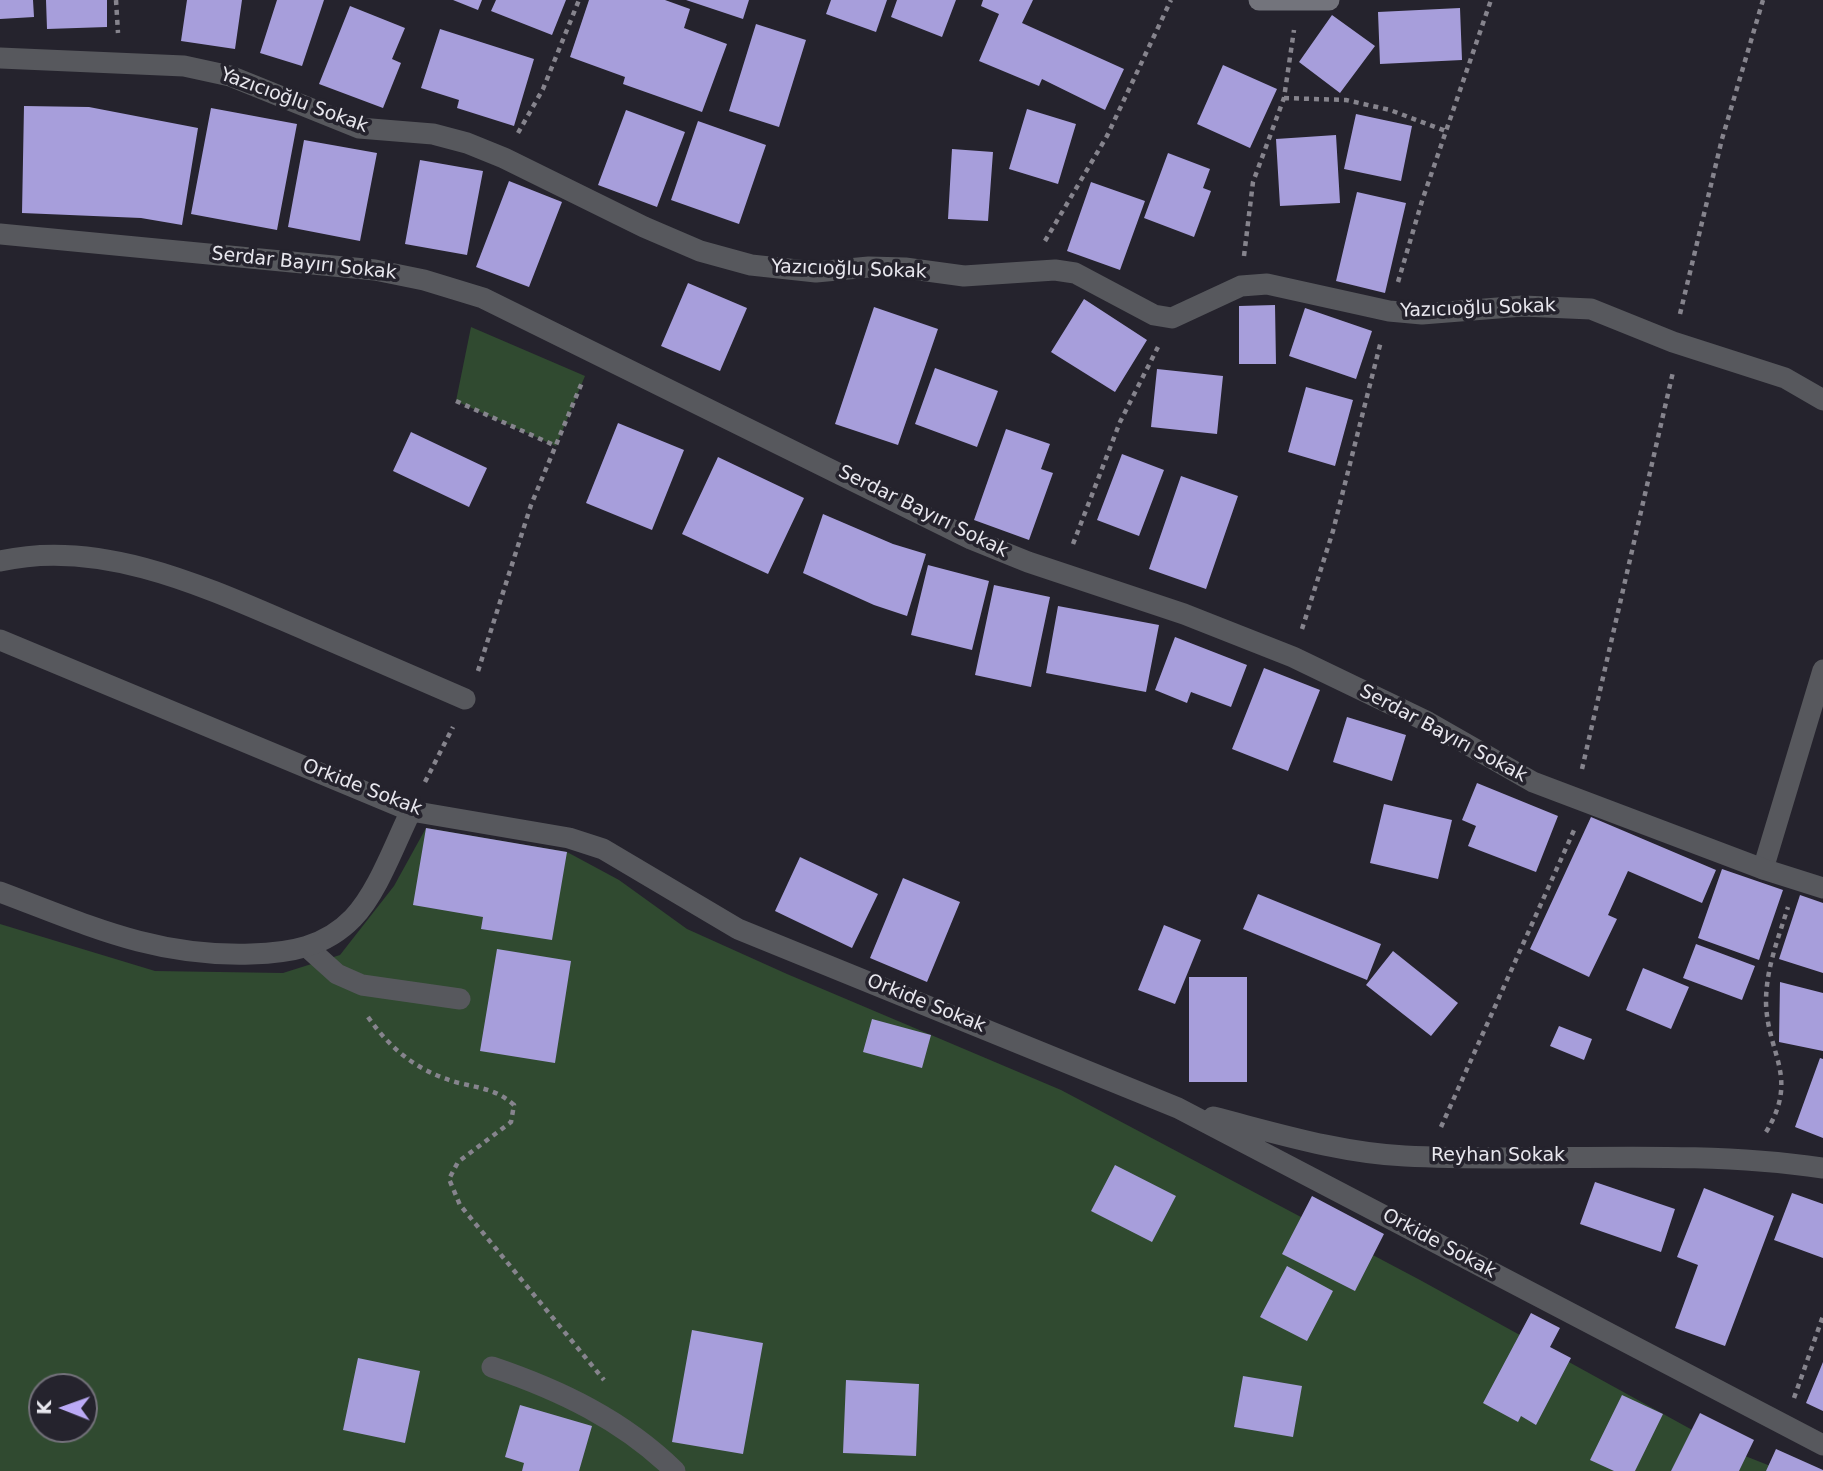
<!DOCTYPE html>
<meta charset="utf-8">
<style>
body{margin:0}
#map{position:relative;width:1823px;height:1471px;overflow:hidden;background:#25232d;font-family:"DejaVu Sans",sans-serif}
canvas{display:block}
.north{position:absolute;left:28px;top:1373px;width:70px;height:70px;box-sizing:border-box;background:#25232d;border:2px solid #73717a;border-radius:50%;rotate:271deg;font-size:19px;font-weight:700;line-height:28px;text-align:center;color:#e8e7ee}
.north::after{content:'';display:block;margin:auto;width:24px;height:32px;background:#bbaaf6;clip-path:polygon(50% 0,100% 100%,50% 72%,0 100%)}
</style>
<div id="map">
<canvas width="1823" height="1471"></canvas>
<div class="north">K</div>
</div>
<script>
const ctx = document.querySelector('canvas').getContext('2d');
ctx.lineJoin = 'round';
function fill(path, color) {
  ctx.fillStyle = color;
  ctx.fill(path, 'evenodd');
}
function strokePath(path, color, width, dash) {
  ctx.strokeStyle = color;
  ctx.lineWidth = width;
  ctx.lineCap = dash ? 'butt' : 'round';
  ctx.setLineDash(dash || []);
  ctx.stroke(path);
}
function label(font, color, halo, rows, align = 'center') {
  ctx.font = font + ' "DejaVu Sans",sans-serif';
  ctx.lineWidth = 7;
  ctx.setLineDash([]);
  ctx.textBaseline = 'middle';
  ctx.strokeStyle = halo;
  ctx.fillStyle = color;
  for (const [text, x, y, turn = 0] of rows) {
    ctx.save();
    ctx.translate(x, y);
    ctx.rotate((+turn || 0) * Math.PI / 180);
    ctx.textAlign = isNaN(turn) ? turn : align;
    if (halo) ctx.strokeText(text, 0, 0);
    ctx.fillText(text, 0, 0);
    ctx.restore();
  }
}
const green = new Path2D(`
 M471 327 585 376 556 446 456 401Z
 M426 828 567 852 619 880 687 929 787 974 1061 1090 1420 1280 1725 1448 1783 1471H0V924L155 971 283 973 340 955 394 886ZM42 1387H84V1429H42Z`);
const building = new Path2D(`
 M0 0H33L34 17 0 19Z
 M46 0H107V27L47 29Z
 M187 0H242L235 49 181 41Z
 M277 0H324L302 66 260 53Z
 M453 0H482L478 10Z
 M496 0H566L552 35 491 11Z
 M589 0H665L690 9 684 28 727 44 702 112 623 84 625 77 570 57Z
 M686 0H749L743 19Z
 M831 0H887L876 32 826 14Z
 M897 0H956L942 37 891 17Z
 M983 0H1033L1022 23 1124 69 1105 110 1042 79 1039 86 979 61 999 14 981 6Z
 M350 6 405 28 392 59 401 63 383 108 319 84Z
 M1460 8 1462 60 1380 64 1378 12Z
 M1332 15 1375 46 1340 93 1299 62Z
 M756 24 806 40 779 127 729 111Z
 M440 29 534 59 514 126 457 108 459 100 421 88Z
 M1223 65 1277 89 1250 148 1197 124Z
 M24 106 89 107 198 128 182 225 141 218 22 213Z
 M211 108 297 124 277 230 191 214Z
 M1027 109 1076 124 1058 184 1009 169Z
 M626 110 685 132 657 207 598 185Z
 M1356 114 1412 126 1401 181 1344 169Z
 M698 121 766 145 739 224 671 200Z
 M1336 135 1340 203 1280 206 1276 139Z
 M304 140 377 153 360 241 288 227Z
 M952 149 993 152 988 221 948 219Z
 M1168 153 1210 169 1203 188 1211 191 1194 237 1144 218Z
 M420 160 483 171 467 255 405 244Z
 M509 181 562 202 529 287 476 267Z
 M1091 182 1145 201 1120 270 1067 251Z
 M1357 192 1406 203 1385 293 1336 281Z
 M688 283 747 308 720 371 661 346Z
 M1084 299 1147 340 1115 392 1051 352Z
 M1275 305 1276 364H1239V306Z
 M874 307 938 329 898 445 835 424Z
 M1305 308 1372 331 1356 379 1289 356Z
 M935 368 998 391 977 447 915 424Z
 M1157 369 1223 376 1217 434 1151 427Z
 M1306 387 1353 400 1335 466 1288 452Z
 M618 423 684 450 652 530 586 503Z
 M1006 429 1050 444 1041 469 1053 473 1029 540 974 520Z
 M411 432 487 468 469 507 393 471Z
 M1122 454 1164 470 1139 536 1097 520Z
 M718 457 804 498 768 574 682 534Z
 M1181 476 1238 496 1206 589 1149 569Z
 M823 514 893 544 926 554 907 616 874 605 803 573Z
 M928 565 989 581 972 650 911 635Z
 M994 585 1050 597 1031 687 975 675Z
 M1058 606 1159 625 1146 692 1046 673Z
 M1175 637 1247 665 1231 707 1191 692 1187 703 1155 690Z
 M1264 668 1320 690 1288 771 1232 749Z
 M1347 717 1406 735 1392 781 1333 762Z
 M1477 783 1558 816 1536 872 1468 846 1476 826 1462 820Z
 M1384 804 1452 820 1438 879 1370 863Z
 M1591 817 1716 870 1702 903 1628 871 1608 915 1617 919 1589 977 1530 949Z
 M426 828 567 852 552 940 481 929 483 917 413 905Z
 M800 857 878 894 852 948 775 911Z
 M1722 869 1783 890 1759 960 1698 938Z
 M903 878 960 902 927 982 870 958Z
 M1258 894 1381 944 1367 980 1243 929Z
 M1800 895 1823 903V973L1779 959Z
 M1164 925 1201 940 1175 1004 1138 990Z
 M1696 944 1755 966 1742 1000 1683 978Z
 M497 949 571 961 555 1063 480 1051Z
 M1393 951 1458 1003 1431 1036 1366 985Z
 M1643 968 1689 987 1671 1029 1626 1010Z
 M1189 977H1247V1082H1189Z
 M1780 982 1823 993V1051L1779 1042Z
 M872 1019 931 1035 922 1068 863 1052Z
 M1559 1026 1592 1039 1584 1060 1550 1046Z
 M1820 1058 1823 1059V1138L1795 1127Z
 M1115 1165 1176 1196 1152 1242 1091 1211Z
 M1595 1182 1675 1209 1661 1252 1580 1224Z
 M1704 1188 1774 1216 1725 1346 1675 1328 1698 1265 1677 1257Z
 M1792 1193 1823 1204V1258L1774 1240Z
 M1312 1196 1384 1234 1355 1291 1282 1254Z
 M1287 1266 1333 1291 1307 1341 1260 1317Z
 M1531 1313 1560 1328 1550 1347 1571 1358 1536 1425 1521 1416 1518 1422 1483 1403Z
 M692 1330 763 1343 743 1454 672 1442Z
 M358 1358 420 1371 405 1443 343 1430Z
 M1823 1362V1411L1806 1403Z
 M1243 1376 1302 1386 1293 1437 1234 1427Z
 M846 1380 919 1384 916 1456 843 1453Z
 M1622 1395 1663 1414 1635 1471H1614L1590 1460Z
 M520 1405 592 1426 579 1471H522L524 1463 505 1457Z
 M1700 1413 1754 1440 1739 1471H1671Z
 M1776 1449 1823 1470V1471H1766Z`);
const path = new Path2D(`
 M116 0 118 33
 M1284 98 1346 100 1390 110 1446 131
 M518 133 543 89 579 0
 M1045 241 1107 136 1171 0
 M1244 256 1253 182 1284 98 1294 30
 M1398 282 1422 201 1491 0
 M1680 314 1722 139 1763 0
 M456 401 556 446
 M1073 544 1120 422 1158 347
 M1302 629 1333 531 1381 341
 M478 671 531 505 583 380
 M1582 769 1673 372
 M425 782 453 727
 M368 1017C392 1051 419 1072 459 1083 480 1088 498 1090 514 1105L511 1122 458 1162 449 1179 460 1205 604 1380
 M1441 1127 1575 828
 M1766 1132C1800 1077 1767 1054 1766 1002 1766 969 1778 939 1788 907
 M1794 1398 1823 1316`);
const lane = new Path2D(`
 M1763 869 1823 670
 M307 947 337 974 362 985 460 999`);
const street = new Path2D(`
 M0 58 184 66 230 76 359 128 433 134 467 143 504 158 644 227 700 251 751 265 816 272 869 267 905 268 964 276 1055 270 1075 273 1154 315 1172 318 1241 286 1267 284 1389 311 1422 314 1523 306 1591 309 1673 342 1785 378 1823 400
 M0 234 375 270 424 280 483 298 971 539 1028 562 1184 614 1293 657 1428 722 1533 782 1763 869 1823 888
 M0 561C105 537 214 591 308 631 360 654 413 676 465 699
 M0 640 411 811 569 838 603 849 738 929 1178 1108 1823 1445
 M0 892C88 925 154 957 251 954 290 953 325 947 353 918 378 892 395 843 411 811
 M1213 1117C1276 1133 1340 1153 1405 1156 1544 1163 1684 1148 1823 1168
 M492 1367C560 1390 623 1420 675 1471`);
const secondary = new Path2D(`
 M1259 0H1329`);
const streetNames = [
 ["Yazıcıoğlu Sokak",294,101,20],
 ["Serdar Bayırı Sokak",304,264,6],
 ["Yazıcıoğlu Sokak",849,270,2],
 ["Yazıcıoğlu Sokak",1478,309,-2],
 ["Serdar Bayırı Sokak",923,512,26],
 ["Serdar Bayırı Sokak",1443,734,28],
 ["Orkide Sokak",362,788,21],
 ["Orkide Sokak",926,1004,22],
 ["Reyhan Sokak",1498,1156],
 ["Orkide Sokak",1439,1244,28]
];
fill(green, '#304a30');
fill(building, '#a79edb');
strokePath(path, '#86848d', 4.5, [5, 5]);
strokePath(lane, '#57585d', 21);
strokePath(street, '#57585d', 21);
strokePath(secondary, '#73747c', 21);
label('19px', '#e8e7ee', '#25232d', streetNames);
</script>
